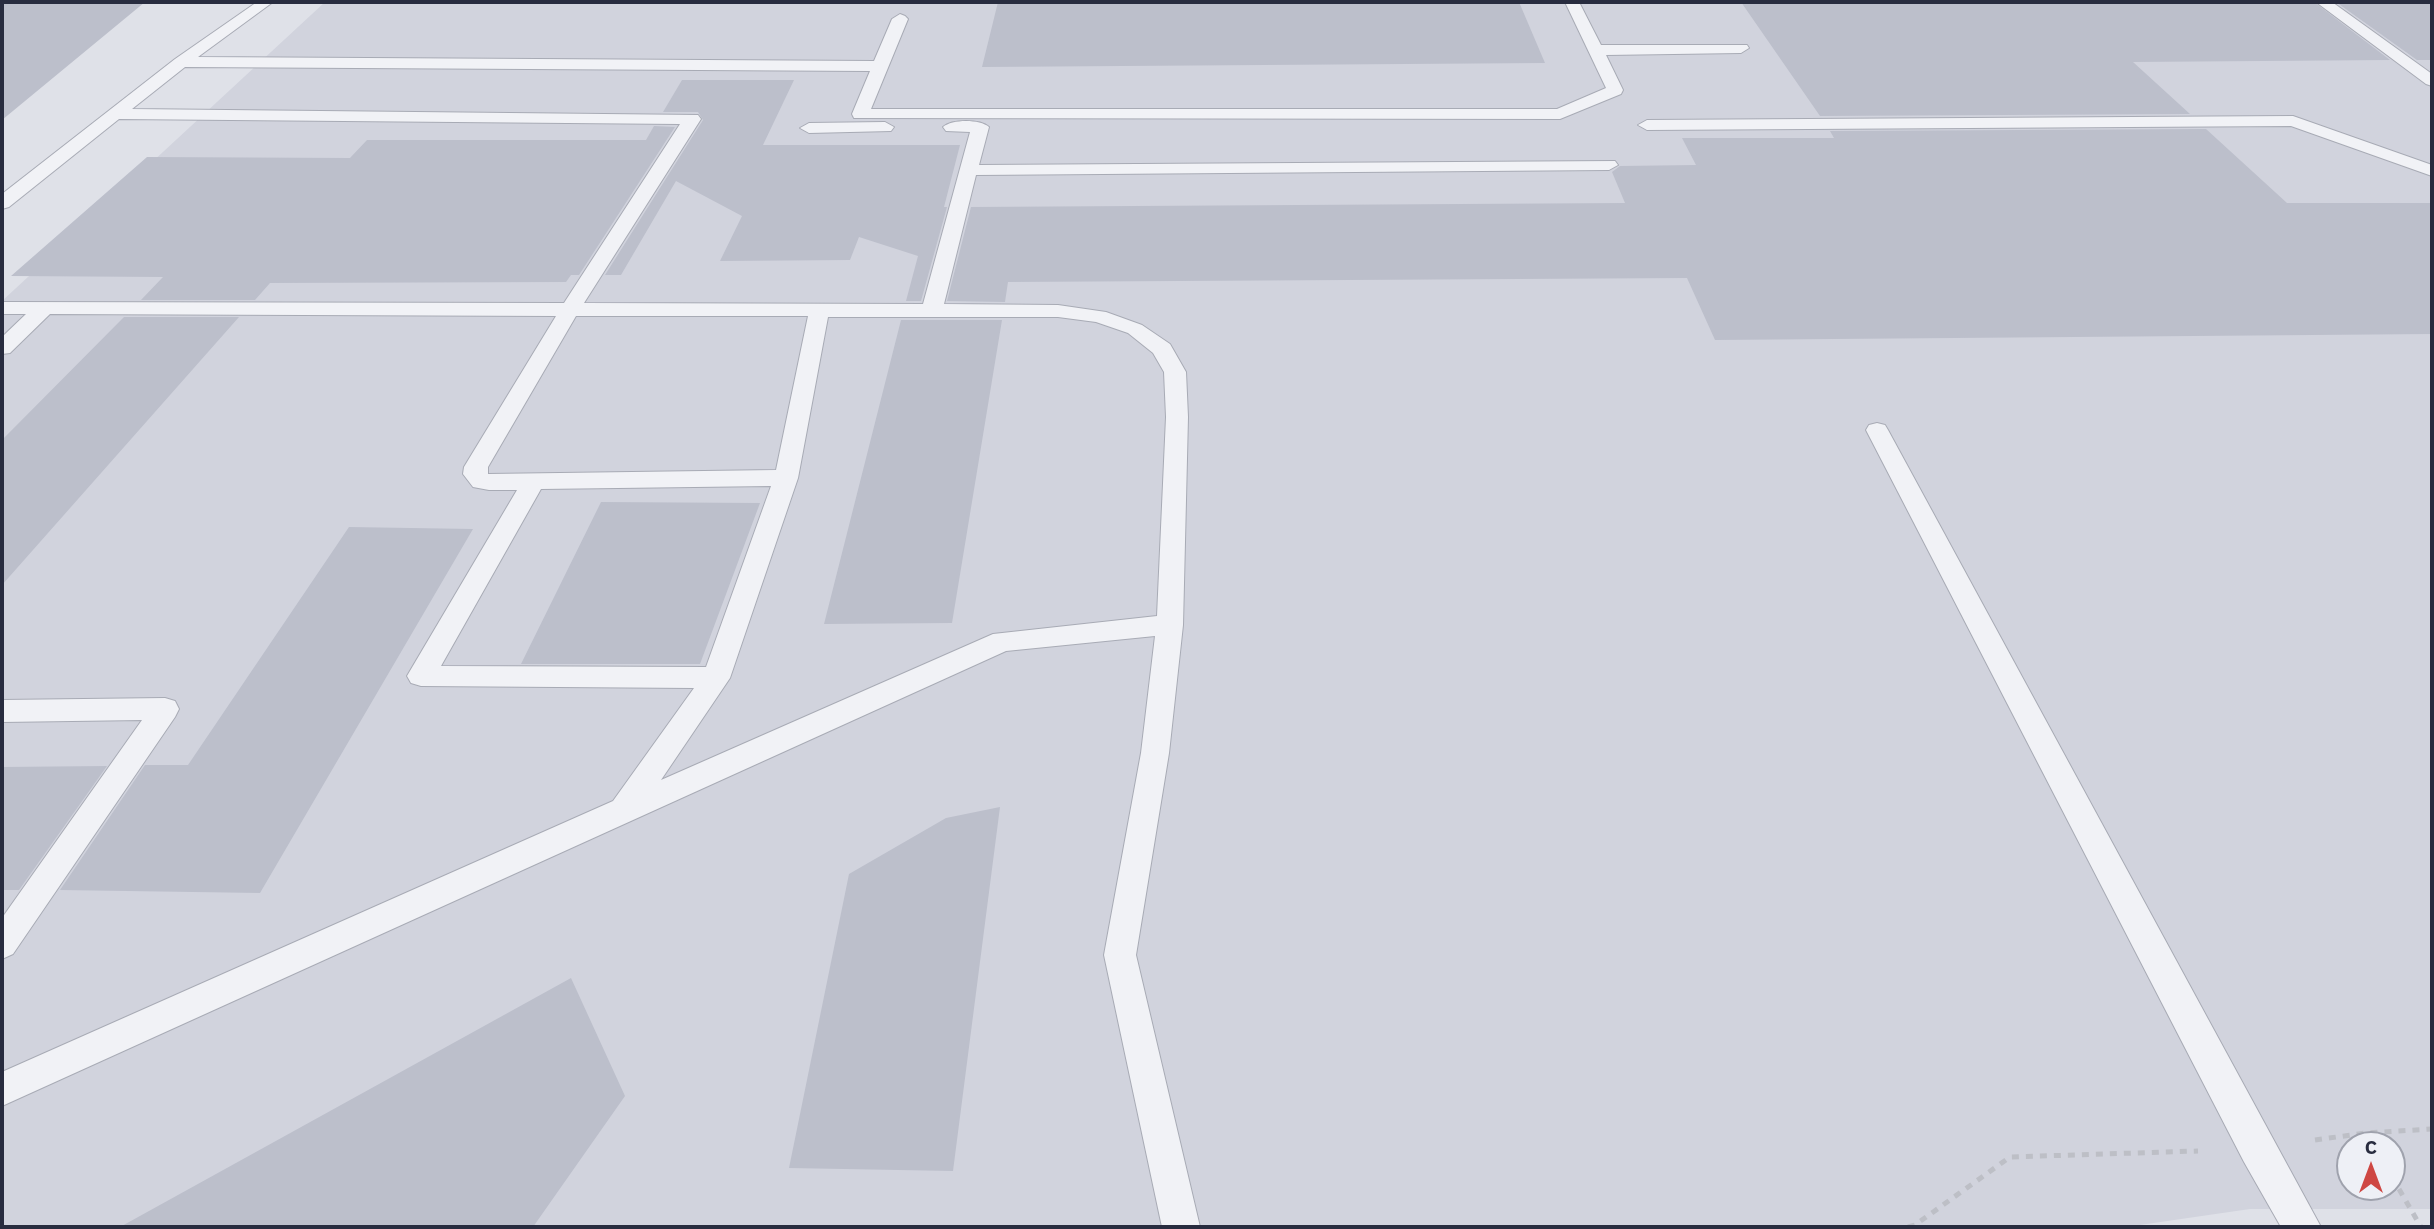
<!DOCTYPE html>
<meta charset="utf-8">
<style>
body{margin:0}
#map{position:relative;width:2434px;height:1229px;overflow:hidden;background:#dfe1e8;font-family:"IBM Plex Sans",sans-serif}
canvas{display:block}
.frame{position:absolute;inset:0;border:4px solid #282c3f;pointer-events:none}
.north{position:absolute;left:2336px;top:1131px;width:70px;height:70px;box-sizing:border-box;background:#eef0f6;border:2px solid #9fa2ad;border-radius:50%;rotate:0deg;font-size:19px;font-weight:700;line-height:28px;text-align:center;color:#282c3f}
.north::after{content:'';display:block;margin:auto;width:24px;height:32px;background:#ce4743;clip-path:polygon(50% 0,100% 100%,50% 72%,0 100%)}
</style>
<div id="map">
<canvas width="2434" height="1229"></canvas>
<div class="frame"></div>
<div class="north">С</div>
</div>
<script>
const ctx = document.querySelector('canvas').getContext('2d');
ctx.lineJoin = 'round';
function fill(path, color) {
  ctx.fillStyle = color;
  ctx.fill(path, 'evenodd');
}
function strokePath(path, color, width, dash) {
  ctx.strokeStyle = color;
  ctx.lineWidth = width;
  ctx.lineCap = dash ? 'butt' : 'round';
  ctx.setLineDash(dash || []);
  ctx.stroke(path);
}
const built = new Path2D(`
 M325 2H2432V1209H2250L2126 1227H2V301ZM2350 1145H2392V1187H2350Z`);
const building = new Path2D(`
 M2 2H145L2 120Z
 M998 2H1519L1545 63 982 67Z
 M1741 2H2314L2390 60 2133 62 2190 114 1820 116Z
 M2336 2H2432V60H2417Z
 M682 80H794L763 145H960L944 207H947L921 301H906L918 256 859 237 850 260 720 261 742 216 676 181 621 275H605L703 120 698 112H663Z
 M654 126 675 127 579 275H571L566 282 270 283 255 300H141L163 277 11 276 147 157 350 158 367 140H646Z
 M2206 129 2287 203H2432V334L1715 340 1687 278 1008 282 1005 302 947 301 971 207 1625 203 1612 172 1620 166 1696 165 1682 138H1834L1830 131Z
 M124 317H239L2 585V440Z
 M901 320H1002L952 623 824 624Z
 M601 502 760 503 700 664H521Z
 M349 527 473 529 260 893 60 890 145 765H188Z
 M107 766 19 890H2V767Z
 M1000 807 953 1171 789 1168 849 874 946 818Z
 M571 978 625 1096 533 1227H120Z`);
const path = new Path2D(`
 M2366 1133 2373 1145
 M2315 1140 2366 1133 2432 1129
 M2392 1177 2421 1227
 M1908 1227 1915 1225 2010 1157 2198 1151`);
const lane = new Path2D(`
 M257 2H273L198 57 874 61 892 19 900 14 905 16 908 19 871 109H1557L1606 88 1565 2H1579L1601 45H1747L1749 48 1741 53 1606 55 1623 90 1621 94 1560 119 854 118 852 114 870 71 185 67 132 109 698 115 701 119 584 303 923 304 970 132 946 131 943 127C952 119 980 119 989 127L979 165 1615 161 1618 165 1609 170 976 175 944 304 1058 305 1106 312 1142 325 1170 344 1186 372 1188 417 1183 625 1169 753 1136 955 1200 1227H1162L1104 955 1141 753 1155 636 1006 651 2 1106V1072L613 801 694 688 421 686 411 683 407 676 517 490H489L473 487 463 474 464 467 556 316 50 314 10 353 2 354V337L26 314H2V302L564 303 680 124 119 119 9 207 2 209V194L175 59ZM576 316H808L776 470 488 474V467ZM828 317H1058L1096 322 1128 333 1153 353 1164 372 1166 417 1157 616 993 634 661 780 730 678 798 478ZM771 486 706 667 441 666 541 489Z
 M2316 2H2332L2432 74V86L2426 84Z
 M2293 116 2432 165V176L2291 126 1647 130 1638 125 1647 120Z
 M885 122 894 127 891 131 809 133 800 128 809 123Z
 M1877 423 1885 425 1888 430 2321 1227H2281L2244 1162 1866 430 1869 425Z
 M165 698 175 701 179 709 175 717 13 954 2 959V918L142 720 2 722V700Z`);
fill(built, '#d1d3dd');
fill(building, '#bcbfcb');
strokePath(lane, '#a8abb5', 2);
strokePath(path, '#bdbfc6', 5, [7, 7]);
fill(lane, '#f1f2f6');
</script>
